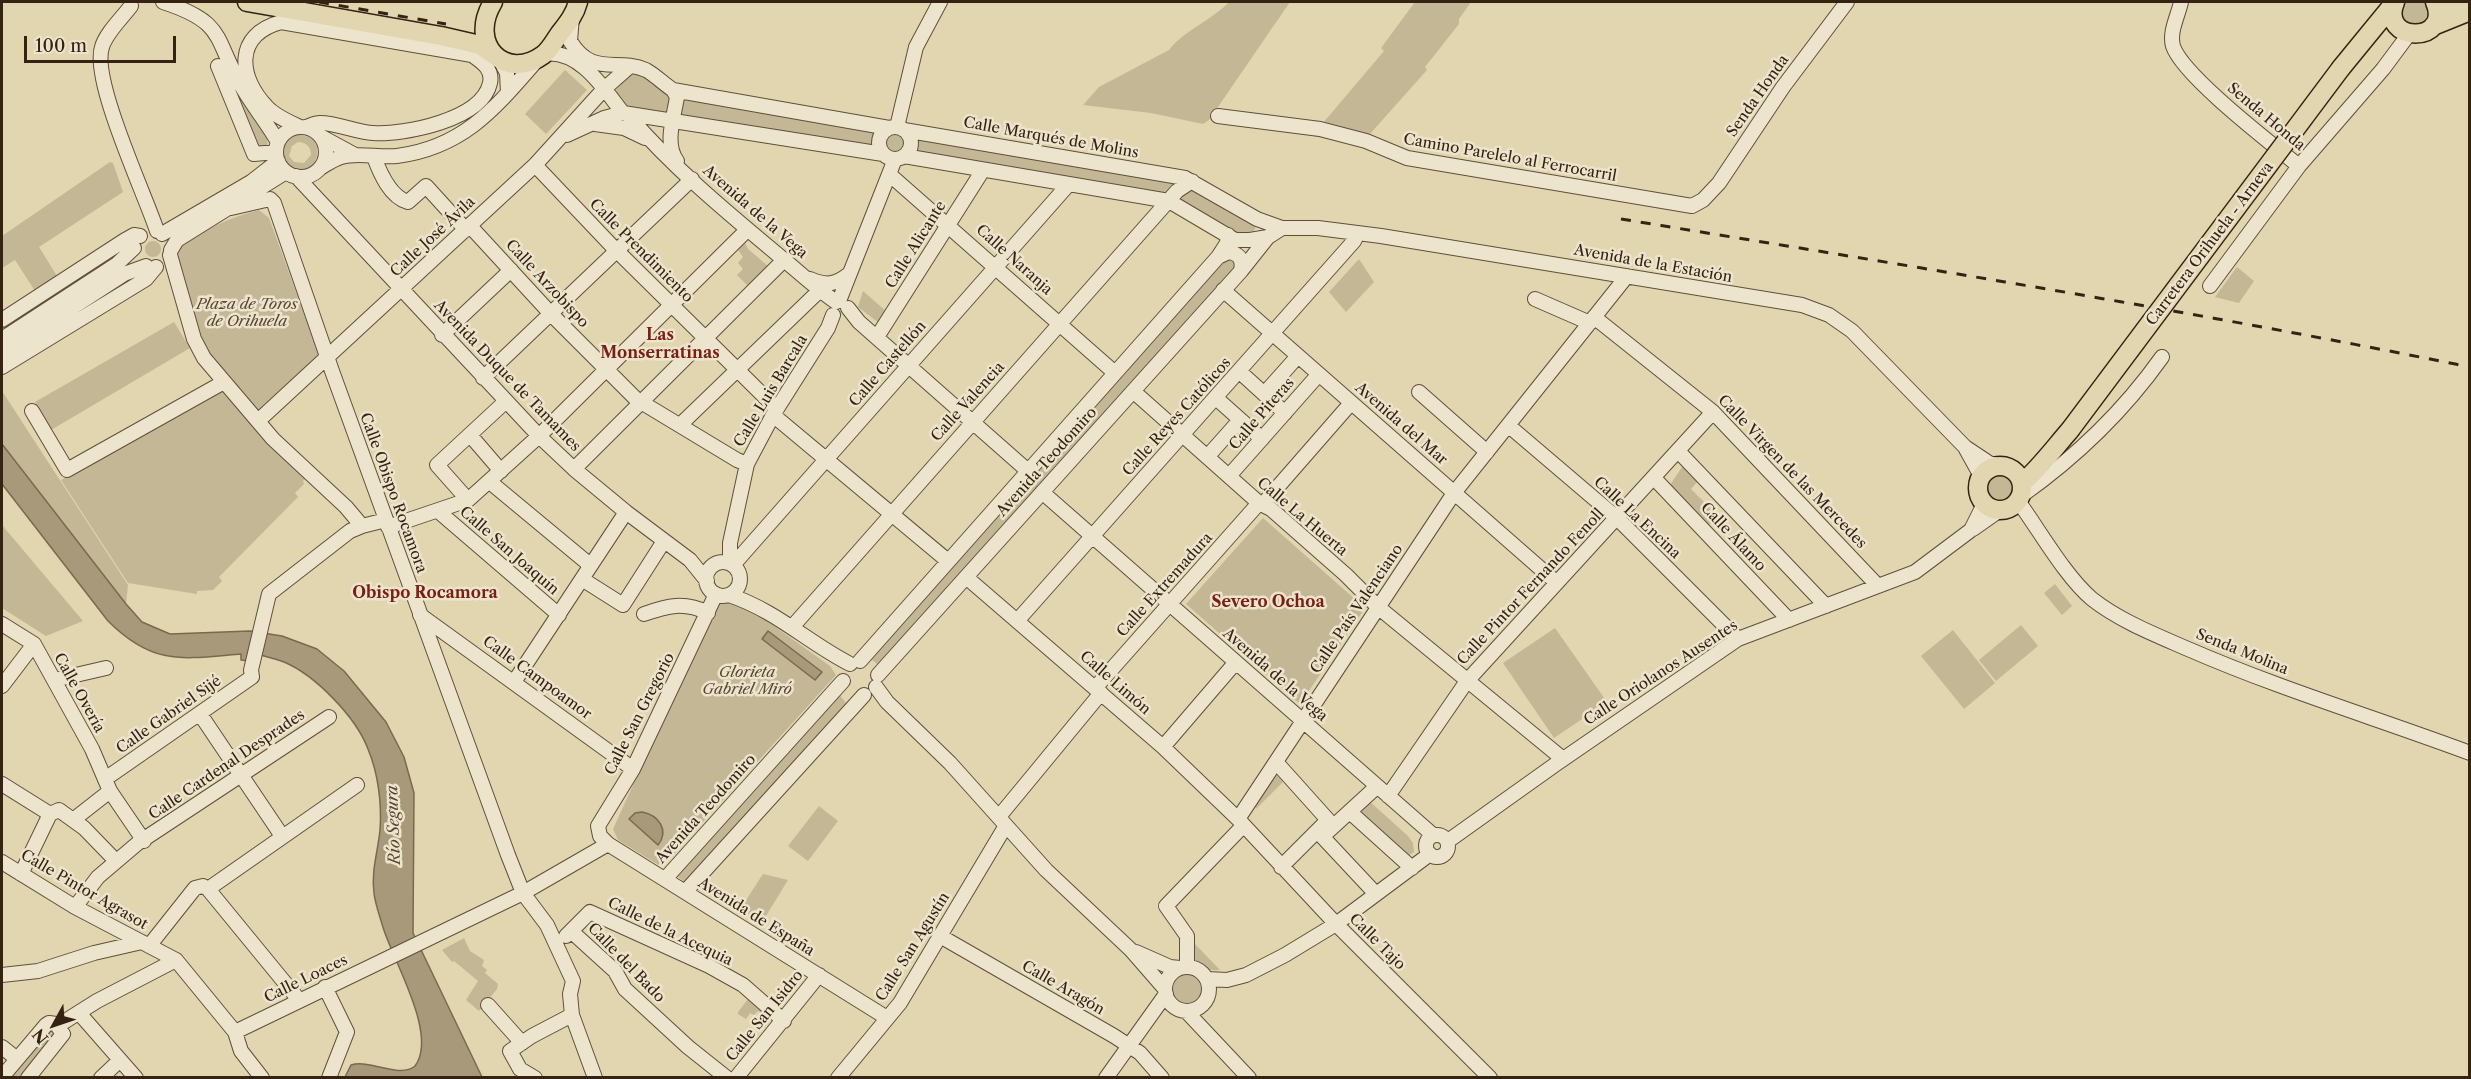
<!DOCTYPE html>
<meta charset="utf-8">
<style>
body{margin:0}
#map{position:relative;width:2471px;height:1079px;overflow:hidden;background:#e1d6b0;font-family:"Libre Caslon Text",serif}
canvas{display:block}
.frame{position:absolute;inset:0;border:3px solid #362212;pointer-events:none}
.north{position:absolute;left:24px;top:995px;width:60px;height:60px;-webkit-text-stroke:4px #ece4cc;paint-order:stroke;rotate:230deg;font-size:16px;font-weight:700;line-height:24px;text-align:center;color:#362212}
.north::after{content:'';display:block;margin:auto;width:21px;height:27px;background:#362212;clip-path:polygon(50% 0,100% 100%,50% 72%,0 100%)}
.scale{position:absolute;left:24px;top:36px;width:152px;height:27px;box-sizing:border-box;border:3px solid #362212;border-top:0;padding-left:8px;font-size:18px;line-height:21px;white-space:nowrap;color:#362212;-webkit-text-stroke:4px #ece4cc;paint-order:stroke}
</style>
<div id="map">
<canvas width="2471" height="1079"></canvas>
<div class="frame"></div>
<div class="north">N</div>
<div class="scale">100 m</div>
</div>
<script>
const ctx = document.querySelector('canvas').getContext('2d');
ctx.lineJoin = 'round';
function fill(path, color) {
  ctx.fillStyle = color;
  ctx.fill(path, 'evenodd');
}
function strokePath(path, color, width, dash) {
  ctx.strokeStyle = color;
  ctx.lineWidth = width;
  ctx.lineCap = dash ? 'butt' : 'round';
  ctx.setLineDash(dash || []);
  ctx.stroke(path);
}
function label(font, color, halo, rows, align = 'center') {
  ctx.font = font + ' "Libre Caslon Text",serif';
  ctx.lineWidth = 5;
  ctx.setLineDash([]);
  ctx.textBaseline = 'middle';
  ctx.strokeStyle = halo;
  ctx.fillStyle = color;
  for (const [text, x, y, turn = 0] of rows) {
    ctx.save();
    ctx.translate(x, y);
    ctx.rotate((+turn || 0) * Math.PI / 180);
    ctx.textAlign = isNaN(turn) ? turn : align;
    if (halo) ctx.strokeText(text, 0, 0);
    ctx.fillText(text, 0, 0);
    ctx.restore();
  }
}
const green = new Path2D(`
 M1229 2H1290L1209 120 1203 124 1151 113 1083 105 1099 87 1169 50C1183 31 1211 21 1229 2Z
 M1415 2H1471L1459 19V24L1425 67 1427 70 1361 144 1312 136 1384 51 1381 48Z
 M2405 2H2426L2430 13 2427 21 2420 26 2407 24 2402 18V5Z
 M565 70 587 90 546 134 525 114Z
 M637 72 666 93 715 105 898 133 904 137 1175 182 1174 185 1194 190 1260 217 1250 240 1186 203 894 154 887 151 624 108 616 90 626 78Z
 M243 100C252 113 271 131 267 148L257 146 236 103Z
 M296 135C336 134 312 189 288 166 276 155 284 140 296 135ZM298 142C306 142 311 147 311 155L304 163 294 162 289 156 292 146Z
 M110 162 113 163 123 192 39 247 57 276 35 291 15 260 2 268V236Z
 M259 210 269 218 321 360H314L262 406 264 411 260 414 204 349 176 252 177 248C203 230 228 218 259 210Z
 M145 249a8 8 0 1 1 16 0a8 8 0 1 1-16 0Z
 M745 243 748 249 768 266 748 286 737 275 743 269 738 263 743 257 738 250Z
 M1225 259H1235L1236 269 881 663 877 664 871 659Z
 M1359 259 1374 282 1346 312 1329 292Z
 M2237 267 2254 281 2239 303 2215 297Z
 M863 291 886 311 879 323 858 307Z
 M174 322 190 348 51 430 35 402Z
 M2 391 128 585 126 604 2 443Z
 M222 391 305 479 303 481 304 484 295 493 298 497 290 505 219 577 222 581 213 590 197 591V594L128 583 61 480Z
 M1684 464 1699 480 1691 489 1718 516 1709 525 1670 485Z
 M1988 488a12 12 0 1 1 24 0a12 12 0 1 1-24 0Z
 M1263 518 1365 608 1300 704 1186 604Z
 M2 525 83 621 46 636 2 608Z
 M2055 584 2072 606 2062 615 2044 593Z
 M726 599H736L830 666 836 675 662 867 618 840 613 829 714 607Z
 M2021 625 2038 646 1996 681 1979 660Z
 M1555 628 1607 702 1554 738 1503 663Z
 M1953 630 1995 683 1964 709 1921 656Z
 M839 694 846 703 685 883 676 875Z
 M1277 775 1283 782 1256 809 1254 803Z
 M1368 800 1408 836 1413 843 1414 852 1406 857 1356 813Z
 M819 806 838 821 808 861 788 846Z
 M763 874 788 880 761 924 739 911Z
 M464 938 470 951 484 960 482 966 487 970 485 973 498 984 497 989 479 1011 466 1000 478 981 454 961 452 962 442 950Z
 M1194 943 1220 970H1205L1191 955Z
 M1171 988a16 16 0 1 1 32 0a16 16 0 1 1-32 0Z
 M751 995 765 1008 761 1013 758 1011 754 1015 750 1013 746 1019 738 1014V1012Z
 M49 1029 57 1032 23 1077 7 1078Z`);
const water = new Path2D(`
 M2 444 126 604 142 622 170 634 250 631 282 636 317 649 344 671 386 722 404 757 414 793 413 933 482 1077H345L351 1065C371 1059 399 1079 415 1066 439 1034 391 958 382 924 379 914 375 903 374 893 371 871 378 851 380 830 382 803 378 773 368 749 356 717 315 675 284 662 274 658 263 656 253 653L249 661 241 660V654C182 659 153 666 108 621L2 484Z
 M768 631 822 672 815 680 762 639Z
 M642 812C658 815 670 830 658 845L629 819 635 813Z`);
const minor = new Path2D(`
 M163 2C227 23 213 38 242 87 253 106 267 123 278 142
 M2181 2C2178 16 2169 32 2173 46 2182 75 2272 144 2299 166
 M131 6C122 18 106 33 102 47 91 80 145 194 157 231
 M572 17 570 41C593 78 616 57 646 70 655 75 664 84 673 90L889 128
 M544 54C580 49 604 89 623 113L883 154
 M499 58 507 73 508 93
 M218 66 254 154 276 152
 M673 90 677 97C674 117 664 144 677 161
 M628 115C673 168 729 214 783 259 800 273 817 289 836 302
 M1218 116 1320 129 1366 141 1407 158 1692 206 1703 200 1719 183 1783 87 1847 2
 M595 124 624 128 645 138
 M879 143a16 16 0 1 1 32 0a16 16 0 1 1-32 0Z
 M300 127C289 122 275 116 267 107 238 77 234 35 281 22L472 55C482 62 493 69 490 83 482 120 404 135 373 133 356 132 334 122 319 123 315 123 310 126 306 127
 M897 127 916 47 940 2
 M276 152a25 25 0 1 1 50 0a25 25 0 1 1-50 0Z
 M904 130 1185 178 1257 219 1282 228H1318L1381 236 1802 305 1829 315 1852 331 1965 447 1989 463 1998 465
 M567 135 604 118 623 113
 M320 136 355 155
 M904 156 1169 201 1235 240H1250L1268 237
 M374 157C380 173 390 197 408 202L426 186 466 230
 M535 165 611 245 777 409
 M320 168C327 164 334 159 341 157 359 152 379 158 397 156 465 147 496 107 538 59
 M889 174 1115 373
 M296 176 539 436 574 469 626 512 690 560 707 581
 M231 208 270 199 274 203 332 371 508 855 523 893 547 925 573 981 570 994 572 1015 595 1078
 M470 226 551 314 636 399 737 460 747 464
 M162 234 251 182 278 161
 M171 250 177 240 286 172
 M170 255 194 339 204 358 273 439 346 507 362 526
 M1218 257 1229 252C1240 254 1243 260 1241 271
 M810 279C826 286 835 285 849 274
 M2210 286 2299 166 2383 69 2409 34
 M1223 290 1557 583
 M1535 299 1590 323
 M839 301 895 159
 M848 308 859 322 1028 471
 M1594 317 1713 412 1878 586
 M2 320 125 240 134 235 140 236
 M442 335 511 270
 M877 337 983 170
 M2 339 117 264 134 248
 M2 353 124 274 146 266
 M2 367 146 279 156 267
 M1240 372 1285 413
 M483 378 692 179
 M1133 391 1259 503 1271 509 1346 575 1378 607 1563 759
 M1419 392 1487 452
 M1264 394 1298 356
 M1216 398 1262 439
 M32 411 67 470 224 382
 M773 415 948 561
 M258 421 535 165 604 89 629 67
 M680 425 817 293
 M1509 426 1617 518 1738 639
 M470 435 501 471
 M1966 449 1981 476
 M1678 451 1826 606
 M1207 457 1240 420
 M574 469 784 260
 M1229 476 1319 374
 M1654 478 1789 620
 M490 482 590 565
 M1042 492 1433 835
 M2021 496C2076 457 2123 412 2162 357
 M468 500 437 465 505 402
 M2018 501C2040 531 2065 576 2092 599 2120 621 2156 635 2188 649 2280 689 2376 718 2470 753
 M1262 505 1351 403
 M438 511 559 615
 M388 527 468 500 539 436 747 230
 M1973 529 2000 510
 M706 579a17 17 0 1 1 34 0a17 17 0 1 1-34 0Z
 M730 563V543L747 464 773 415 828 328 833 315
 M733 565 1068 185
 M966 577 1163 747 1238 819
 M582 579 623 605 664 541
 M716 594 633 769 598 826 600 836 608 844 887 1018
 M729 595C777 611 807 642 850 664
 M644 614C667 606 684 601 708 613
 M420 615 633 769
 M1017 621 1354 241 1358 233
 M2 624 34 644 92 749 110 791 144 841
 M793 626 1177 191 1192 181
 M860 661 1218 257 1227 243 1228 235
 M878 675 1241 271 1268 237 1282 228
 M54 680 106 668
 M514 682 626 512
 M2 686 34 644
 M876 687 887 702 950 763 1046 870 1131 950 1165 989
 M1095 688 1259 503
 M200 714 282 836
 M1163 747 1236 662
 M1276 762 1328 820 1281 867
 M105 779 252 677 251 670 269 594 350 531 362 526 386 520
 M2 784 50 814
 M1388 796 1467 681 1713 412
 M1002 813 1101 693
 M1351 813 1412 868
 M50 814 59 810 84 828 116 861
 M73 820 110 791
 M1317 831 1376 894
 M1426 846a11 11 0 1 1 22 0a11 11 0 1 1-22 0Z
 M1324 835 1372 791
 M1448 841 1556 764 1738 639 1915 572 1971 530 1984 504
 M2 862 75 907 176 960 235 1032 241 1051 262 1078
 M21 874 50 814
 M665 879 843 681
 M208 889 357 785
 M208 889 299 1000
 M685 892 864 695
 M75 907 98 877 138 843 329 717
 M571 931 590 912 709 966 743 985 784 1021
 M566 936 571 931 615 971 625 989 688 1047 727 1078
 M940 936 1114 1036 1140 1053 1162 1078
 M149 946 195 888 203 886 208 889
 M1136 952 1170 967 1180 968
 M1187 967V936L1166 906 1242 827
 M1165 989a22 22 0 1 1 44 0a22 22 0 1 1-44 0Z
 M2 975 38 971 94 953 142 942
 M1207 979 1227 980 1246 975 1285 955 1336 924 1430 854
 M325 987 347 1032 329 1078
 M488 1005 522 1043
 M1186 1011 1249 1078
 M79 1013 136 1078
 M59 1025 97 1001 176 960
 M235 1032 523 893 608 844
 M2 1047 17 1059
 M2 1077 46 1025 49 1023 56 1024 63 1034 28 1078
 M101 1078 120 1060
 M535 1078 520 1069 510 1051 532 1036 572 1015
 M736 1078 819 975
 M838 1078 900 1003 1005 827
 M1106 1078 1166 994
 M1490 1078 1336 924 1238 819 1454 493 1627 276`);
const major = new Path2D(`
 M247 2 441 36 480 45 493 54
 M493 2C467 45 506 82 543 55 550 50 555 40 560 33 568 23 575 14 578 2
 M2395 2C2378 44 2453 44 2435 2
 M2441 2H2465
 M2433 26 2470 11
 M2341 68 2395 2
 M1978 488a22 22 0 1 1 44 0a22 22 0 1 1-44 0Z
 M2022 483C2037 471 2056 446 2070 430`);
const rail = new Path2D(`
 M319 2 446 24
 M1621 219C1904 265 2188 310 2470 367`);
const majorBridge = new Path2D(`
 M2070 430 2341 68`);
const streetNames = [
 ["Senda Honda",1758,96,-55],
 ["Senda Honda",2266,117,40],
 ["Calle Marqués de Molins",1051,138,10],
 ["Camino Parelelo al Ferrocarril",1510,158,10],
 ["Avenida de la Vega",755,212,41],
 ["Calle José Ávila",433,237,-43],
 ["Carretera Orihuela - Arneva",2210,244,-53],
 ["Calle Alicante",916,245,-58],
 ["Calle Prendimiento",641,251,45],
 ["Calle Naranja",1014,260,42],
 ["Avenida de la Estación",1653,264,10],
 ["Calle Arzobispo",547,284,47],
 ["Calle Castellón",888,364,-49],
 ["Avenida Duque de Tamames",507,376,46],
 ["Calle Luis Barcala",771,391,-59],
 ["Calle Valencia",968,402,-48],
 ["Calle Piteras",1262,414,-49],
 ["Calle Reyes Católicos",1177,417,-48],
 ["Avenida del Mar",1401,424,41],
 ["Avenida Teodomiro",1047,462,-48],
 ["Calle Virgen de las Mercedes",1792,472,46],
 ["Calle Obispo Rocamora",393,493,70],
 ["Calle La Huerta",1302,517,40],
 ["Calle La Encina",1637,518,43],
 ["Calle Álamo",1733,537,47],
 ["Calle San Joaquín",509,551,41],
 ["Calle Extremadura",1165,585,-48],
 ["Calle Pintor Fernando Fenoll",1531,587,-47],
 ["Calle País Valenciano",1357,609,-56],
 ["Senda Molina",2242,652,22],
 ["Calle Oriolanos Ausentes",1661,673,-33],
 ["Avenida de la Vega",1275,675,41],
 ["Calle Campoamor",537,678,36],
 ["Calle Limón",1115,683,41],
 ["Calle Overía",79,693,61],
 ["Calle San Gregorio",640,714,-63],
 ["Calle Gabriel Sijé",169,715,-35],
 ["Calle Cardenal Desprades",227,765,-34],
 ["Avenida Teodomiro",706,809,-48],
 ["Calle Pintor Agrasot",84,890,30],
 ["Avenida de España",756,917,32],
 ["Calle de la Acequia",670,932,26],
 ["Calle Tajo",1377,942,45],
 ["Calle San Agustín",913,947,-58],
 ["Calle del Bado",626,963,46],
 ["Calle Loaces",306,979,-26],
 ["Calle Aragón",1063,988,30],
 ["Calle San Isidro",765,1016,-51]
];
const parkNames = [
 ["Plaza de Toros",247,305],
 ["de Orihuela",247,322],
 ["Glorieta",747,673],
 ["Gabriel Miró",747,690]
];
const neighbourhoodNames = [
 ["Las",660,335],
 ["Monserratinas",660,353],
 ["Obispo Rocamora",425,593],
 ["Severo Ochoa",1268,602]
];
const waterNames = [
 ["Río Segura",394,825,-92]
];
fill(green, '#c4b795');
fill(water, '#a7997a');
strokePath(water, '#7a6950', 1.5);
strokePath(minor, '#614f3a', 16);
strokePath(major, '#362212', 21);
strokePath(minor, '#ece4cc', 14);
strokePath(major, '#e1d6b0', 18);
strokePath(rail, '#362212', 3, [10, 10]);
strokePath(majorBridge, '#362212', 21, []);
strokePath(majorBridge, '#e1d6b0', 18);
label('15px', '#362212', '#ece4cc', streetNames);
label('italic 15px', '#5a4733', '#ece4cc', parkNames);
label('bold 16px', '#7a1f14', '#ece4cc', neighbourhoodNames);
label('italic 16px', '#584631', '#ece4cc', waterNames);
</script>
